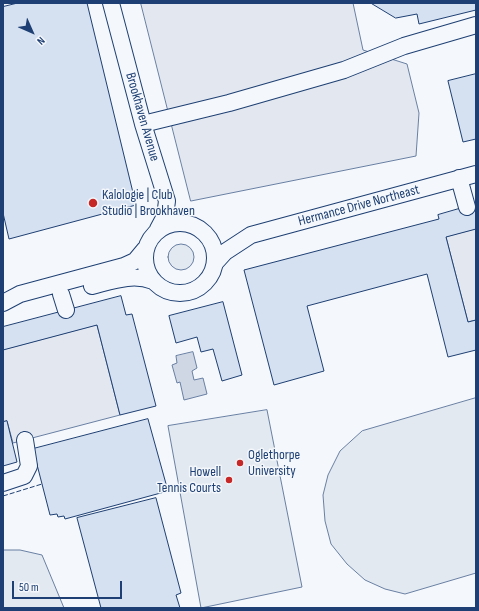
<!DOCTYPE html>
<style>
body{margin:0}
#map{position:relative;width:479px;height:611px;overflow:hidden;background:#f4f7fb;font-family:"Sofia Sans Condensed",sans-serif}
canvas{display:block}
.frame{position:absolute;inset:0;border:4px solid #1d3f73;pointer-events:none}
.north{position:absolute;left:12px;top:12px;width:40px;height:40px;-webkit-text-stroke:3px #f4f7fb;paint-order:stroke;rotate:135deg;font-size:11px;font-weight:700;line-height:16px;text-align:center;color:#1d3f73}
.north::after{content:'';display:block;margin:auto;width:14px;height:18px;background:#1d3f73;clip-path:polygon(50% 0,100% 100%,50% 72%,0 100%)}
.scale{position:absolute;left:12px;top:581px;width:110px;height:18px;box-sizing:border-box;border:2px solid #1d3f73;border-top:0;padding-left:5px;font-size:12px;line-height:14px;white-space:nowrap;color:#1d3f73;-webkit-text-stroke:3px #f4f7fb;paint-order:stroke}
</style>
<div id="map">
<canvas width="479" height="611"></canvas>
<div class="frame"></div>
<div class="north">N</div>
<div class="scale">50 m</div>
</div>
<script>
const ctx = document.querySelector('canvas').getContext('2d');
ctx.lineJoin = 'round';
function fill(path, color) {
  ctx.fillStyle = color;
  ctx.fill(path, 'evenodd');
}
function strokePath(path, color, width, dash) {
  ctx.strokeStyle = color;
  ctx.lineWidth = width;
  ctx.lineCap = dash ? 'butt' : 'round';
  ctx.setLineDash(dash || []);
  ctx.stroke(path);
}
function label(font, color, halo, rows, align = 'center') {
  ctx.font = font + ' "Sofia Sans Condensed",sans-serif';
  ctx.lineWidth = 3;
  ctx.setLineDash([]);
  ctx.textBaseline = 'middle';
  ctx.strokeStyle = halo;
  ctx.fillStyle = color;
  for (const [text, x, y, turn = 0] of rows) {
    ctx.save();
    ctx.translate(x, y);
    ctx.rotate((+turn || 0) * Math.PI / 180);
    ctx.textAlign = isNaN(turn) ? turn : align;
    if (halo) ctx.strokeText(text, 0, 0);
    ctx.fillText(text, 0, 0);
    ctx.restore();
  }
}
const green = new Path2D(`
 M168 257a13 13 0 1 1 26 0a13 13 0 1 1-26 0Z
 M476 398V573L405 594 385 589 365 580 347 564 331 544 325 521 323 495 328 475 340 451 362 431Z
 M267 410 302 587 201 608 168 426Z
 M3 550H20L42 555 64 608H3Z`);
const parking = new Path2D(`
 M141 3H353L363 50 407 64 419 113 416 156 191 201Z
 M476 229V320L468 322 446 237Z
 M97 325 120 415 13 443 7 421 3 422V350Z`);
const water = new Path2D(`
 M193 352 197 368 192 371 194 380 203 378 207 394 184 400 180 382 177 383 172 365 177 363 176 356Z`);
const building = new Path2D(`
 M18 3H87L136 205 9 239 3 213V7Z
 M371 3H476V10L419 24 417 14 396 18Z
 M476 74V139L463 142 448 81Z
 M476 204V229L446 237 468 322 476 320V350L448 357 427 274 307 306 324 371 274 385 244 270 439 219 438 215Z
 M121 296 126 315 132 314 156 406 120 415 97 325 3 350V327Z
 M223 302 242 375 222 381 213 349 201 352 197 337 176 343 169 316Z
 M148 419 168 491 65 519 64 516 58 517 57 514 50 515 33 449Z
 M7 421 17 462 3 466V422Z
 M156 498 181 593 176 595 180 608H101L77 518Z`);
const minor = new Path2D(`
 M111 3 143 124 167 201 165 216 158 229
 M143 124 229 103 344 70 404 46 476 25
 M459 178 467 207
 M145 258a35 35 0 1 1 70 0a35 35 0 1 1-70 0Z
 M215 263 225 252 251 235 476 174
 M92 286C112 281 133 273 153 281
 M61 294 66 310
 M3 303 20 294 124 266 135 261 145 249
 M3 483 24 476 29 466 25 440`);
const fence = new Path2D(`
 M3 496 42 484`);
const markers = [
 [93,203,5,"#c62828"],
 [240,463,4,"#c62828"],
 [229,480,4,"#c62828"]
];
const streetNames = [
 ["Brookhaven Avenue",142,117,74],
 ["Hermance Drive Northeast",359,206,-15]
];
const poiNames = [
 ["Kalologie | Club",102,195],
 ["Studio | Brookhaven",102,211],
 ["Oglethorpe",248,455],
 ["University",248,471],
 ["Howell",221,472,"right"],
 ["Tennis Courts",221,488,"right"]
];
fill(green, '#e3e9f0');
strokePath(green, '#687fa3', 1);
fill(parking, '#e3e8f0');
strokePath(parking, '#687fa3', 1);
fill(water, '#cfd7e4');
strokePath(water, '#687fa3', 1);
fill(building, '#d5e0f0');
strokePath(building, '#1d3f73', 1);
strokePath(minor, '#1d3f73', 18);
strokePath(minor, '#f4f7fb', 16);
strokePath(fence, '#1d3f73', 1, [5, 2]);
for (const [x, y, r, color] of markers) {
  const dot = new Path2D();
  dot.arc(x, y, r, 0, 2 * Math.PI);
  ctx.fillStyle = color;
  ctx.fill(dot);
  strokePath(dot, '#f4f7fb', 1.5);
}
label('14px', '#1d3f73', '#f4f7fb', streetNames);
label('14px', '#1d3f73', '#f4f7fb', poiNames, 'left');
</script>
